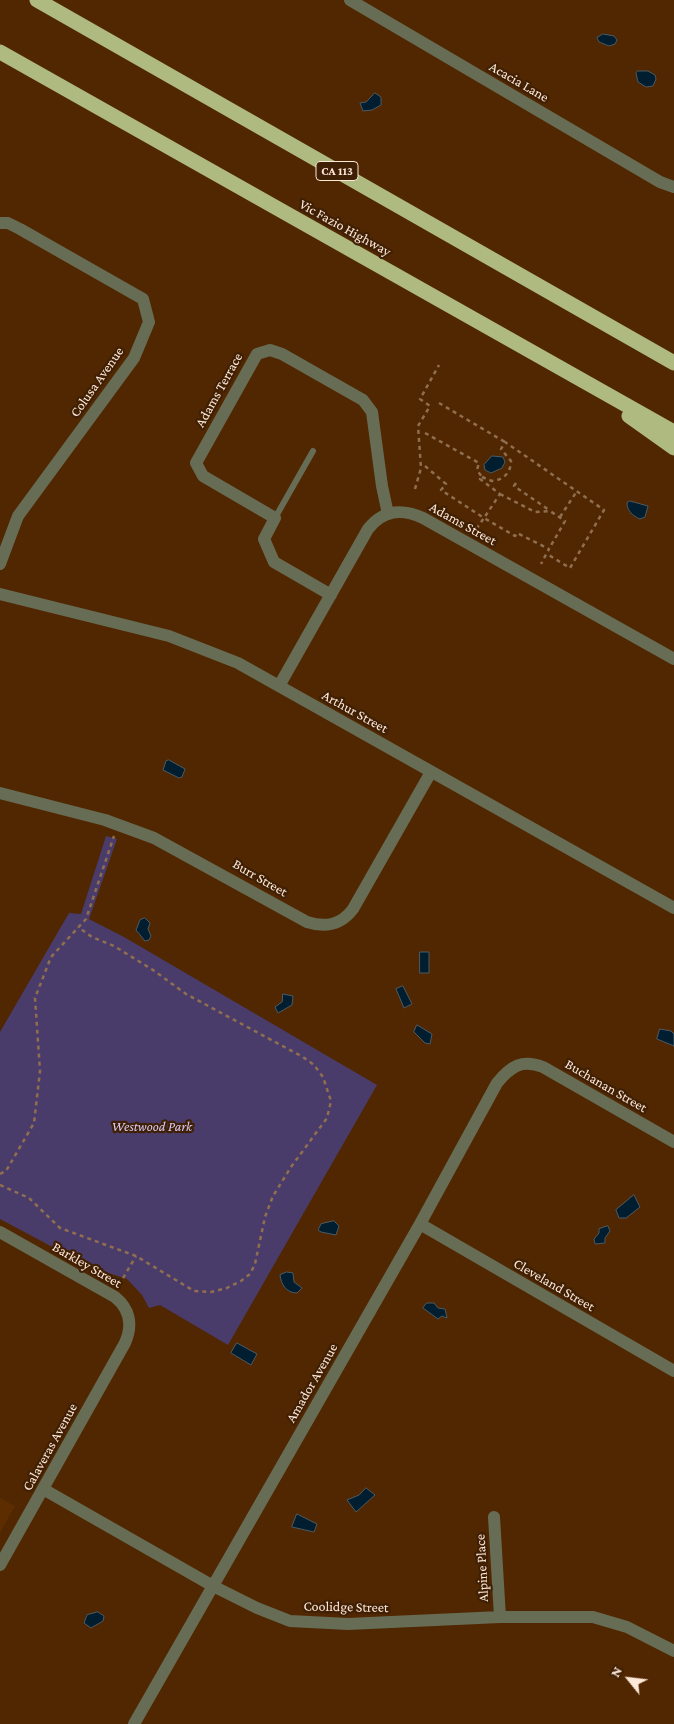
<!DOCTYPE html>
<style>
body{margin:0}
#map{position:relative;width:674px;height:1724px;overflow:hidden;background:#502700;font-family:"Crimson Pro",serif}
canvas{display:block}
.north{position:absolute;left:604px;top:1654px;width:50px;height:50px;-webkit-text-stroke:4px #402004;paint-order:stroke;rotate:299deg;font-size:14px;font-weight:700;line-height:20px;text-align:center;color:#fee8d9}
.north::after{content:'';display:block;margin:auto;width:18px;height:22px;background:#fee8d9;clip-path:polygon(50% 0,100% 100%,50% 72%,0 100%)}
</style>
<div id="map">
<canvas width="674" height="1724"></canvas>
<div class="north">N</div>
</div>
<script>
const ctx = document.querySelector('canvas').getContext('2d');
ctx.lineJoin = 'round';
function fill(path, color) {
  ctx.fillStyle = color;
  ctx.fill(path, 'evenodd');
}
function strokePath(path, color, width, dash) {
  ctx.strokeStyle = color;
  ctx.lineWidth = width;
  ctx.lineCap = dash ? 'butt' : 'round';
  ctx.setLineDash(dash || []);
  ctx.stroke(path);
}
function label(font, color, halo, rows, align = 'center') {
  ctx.font = font + ' "Crimson Pro",serif';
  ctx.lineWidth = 4.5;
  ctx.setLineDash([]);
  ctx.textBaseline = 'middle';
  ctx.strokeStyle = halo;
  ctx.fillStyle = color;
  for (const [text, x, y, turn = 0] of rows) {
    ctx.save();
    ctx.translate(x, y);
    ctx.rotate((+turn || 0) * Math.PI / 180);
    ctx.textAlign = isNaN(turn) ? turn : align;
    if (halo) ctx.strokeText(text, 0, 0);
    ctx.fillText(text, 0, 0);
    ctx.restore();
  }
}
const built = new Path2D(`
 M0 1498 15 1506 0 1533Z`);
const green = new Path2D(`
 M106 836 117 839 89 919 124 937 377 1085 228 1345 160 1305 149 1308 142 1295 127 1279 90 1267 0 1219V1032L69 913 81 914Z`);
const water = new Path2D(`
 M603 34 614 36 617 40 615 44 609 46 599 42 597 38Z
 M638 71H648L655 75 656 79 653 86 646 87 638 82 636 73Z
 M375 93 381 97V105L372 110 363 111 360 103 366 102Z
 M492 456 503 457 505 462 502 468 491 473 485 470 484 465Z
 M630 501 648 506 645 517 640 519C633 516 627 511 627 503Z
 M169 760 185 769 182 777 179 778 163 770 166 761Z
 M145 918 150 923 148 929 151 936 149 940 145 941 136 930 140 920Z
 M420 952H429V973H420Z
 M403 986 412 1004 404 1008 396 989Z
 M283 994 293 996 292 1005 278 1013 275 1007 282 1002Z
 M417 1025 432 1034 430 1044 425 1043 414 1032Z
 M660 1029 671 1031 674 1034V1046L657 1039Z
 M634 1195 640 1207 626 1218H619L616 1210Z
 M334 1221 339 1226 336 1235 321 1232 318 1230 321 1224Z
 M608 1226 610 1231 605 1238V1243L595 1244 594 1239 599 1233V1229Z
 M287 1272 293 1273 294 1282 302 1288 297 1293C286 1293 281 1284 280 1275Z
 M427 1303H434L438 1308 445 1309 447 1318 442 1316 438 1319 423 1308Z
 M237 1343 257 1354 251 1365 231 1353Z
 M366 1488 375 1495 356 1512 347 1500 359 1495Z
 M297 1514 317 1524 314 1532 292 1527Z
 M98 1612 104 1616 103 1621 91 1628 84 1623 87 1615Z`);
const path = new Path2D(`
 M439 403 505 442
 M425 433 479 463 477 470 482 477 480 479 500 494 484 518 515 536 517 533 549 549 541 564
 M425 466 446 484 441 490 484 518 477 528
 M482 477 492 481C504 480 511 472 511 461L501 449 505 442 604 510 570 568 547 554
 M516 483 514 486 549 510
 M415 489 421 468 418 426 430 406 420 399 439 365
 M500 494 535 512 550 511 565 521 549 549
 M560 517 577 491
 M0 1174 6 1171 34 1123 40 1071 35 998 51 957 86 919 114 836
 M0 1185 29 1198 60 1228 136 1256 194 1291 211 1292 227 1288 241 1281 250 1274 255 1264 265 1217 273 1196 291 1167 327 1118 331 1101 323 1077 314 1065 303 1057 186 994 153 970 114 946 92 937 78 927
 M119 1285 136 1256`);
const lane = new Path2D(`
 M275 518 313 451`);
const street = new Path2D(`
 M350 0 660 182 674 187
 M0 223H8L20 229 143 299 149 322 134 358 18 516 0 564
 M0 594 169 636 238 663 674 908
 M331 595 274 562 264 539 275 518 203 476 196 463 257 354 270 350 282 354 363 400 372 412 382 486 388 514
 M279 686 368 529C383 510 401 508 423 518L674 659
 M0 793 105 820 154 838 307 922C326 928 341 925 353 909L431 772
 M420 1224 674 1371
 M0 1232 115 1297C130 1309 133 1325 125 1343L0 1565
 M43 1489 213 1586 257 1608 290 1621 348 1624 500 1617H593L627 1627 674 1651
 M494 1517 500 1617
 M134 1724 420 1224 497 1083C511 1066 522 1059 543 1067L674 1142`);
const highway = new Path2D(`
 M37 0 674 363
 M0 52 674 432
 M629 416 674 448`);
const shields = [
 [337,171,42]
];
const shieldNames = [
 ["CA 113",337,171]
];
const streetNames = [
 ["Acacia Lane",519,82,30],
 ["Vic Fazio Highway",345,228,29],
 ["Colusa Avenue",97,382,-55],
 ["Adams Terrace",219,390,-61],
 ["Adams Street",463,524,29],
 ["Arthur Street",355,712,29],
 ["Burr Street",260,878,30],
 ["Buchanan Street",606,1086,30],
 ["Barkley Street",87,1265,30],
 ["Cleveland Street",554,1285,30],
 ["Amador Avenue",312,1383,-60],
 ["Calaveras Avenue",50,1447,-61],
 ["Alpine Place",482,1568,-93],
 ["Coolidge Street",346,1607,1]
];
const parkNames = [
 ["Westwood Park",152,1127]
];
fill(built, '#5d2d00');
fill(green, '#4a3c6a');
fill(water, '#001e30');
strokePath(water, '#4c5b63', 1);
strokePath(path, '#906e50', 2.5, [4, 4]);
strokePath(lane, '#676c55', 6);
strokePath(street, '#676c55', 12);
strokePath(highway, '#afba81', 15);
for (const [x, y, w] of shields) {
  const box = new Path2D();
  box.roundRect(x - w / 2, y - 9.5, w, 19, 4);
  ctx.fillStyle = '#402004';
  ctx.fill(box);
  strokePath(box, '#fee8d9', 1);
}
label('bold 12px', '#fee8d9', null, shieldNames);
label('14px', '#fee8d9', '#402004', streetNames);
label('italic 14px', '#d8ccfa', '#402004', parkNames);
</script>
